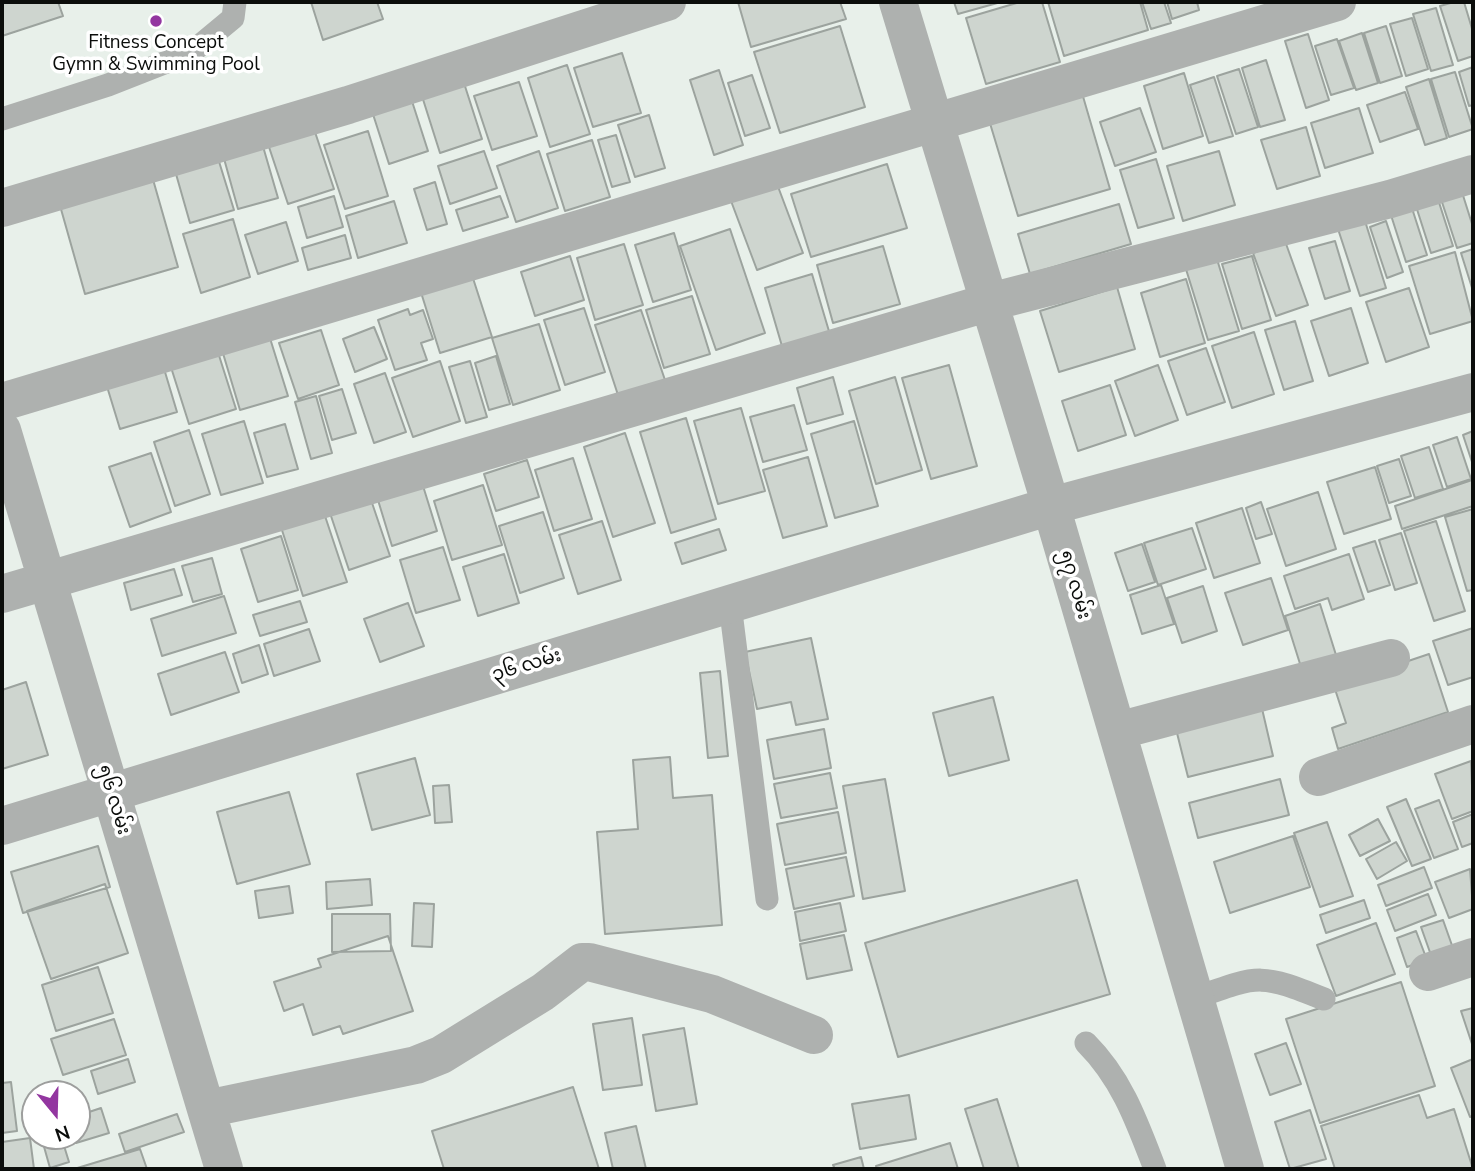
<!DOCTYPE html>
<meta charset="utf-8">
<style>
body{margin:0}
#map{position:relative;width:1475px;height:1171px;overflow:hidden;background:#e8f0ea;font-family:"Nunito Sans",sans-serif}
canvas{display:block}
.frame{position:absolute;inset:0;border:4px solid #0b0d0b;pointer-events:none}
.north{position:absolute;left:21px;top:1080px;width:70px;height:70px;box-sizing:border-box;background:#fff;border:2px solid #9d9e9d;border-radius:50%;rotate:161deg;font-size:19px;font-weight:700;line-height:28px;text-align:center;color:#0b0d0b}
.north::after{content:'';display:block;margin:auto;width:24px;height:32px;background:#9336a0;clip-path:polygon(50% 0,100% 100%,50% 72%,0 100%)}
</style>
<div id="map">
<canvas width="1475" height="1171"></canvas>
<div class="frame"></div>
<div class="north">N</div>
</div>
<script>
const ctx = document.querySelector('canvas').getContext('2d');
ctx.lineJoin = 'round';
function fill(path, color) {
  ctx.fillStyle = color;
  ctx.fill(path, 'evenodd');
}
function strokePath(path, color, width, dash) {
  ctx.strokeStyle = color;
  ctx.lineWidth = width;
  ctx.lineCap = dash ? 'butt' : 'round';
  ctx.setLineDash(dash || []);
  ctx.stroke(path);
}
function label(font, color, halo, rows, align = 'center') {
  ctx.font = font + ' "Nunito Sans","Noto Sans Myanmar",sans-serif';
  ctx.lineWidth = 7;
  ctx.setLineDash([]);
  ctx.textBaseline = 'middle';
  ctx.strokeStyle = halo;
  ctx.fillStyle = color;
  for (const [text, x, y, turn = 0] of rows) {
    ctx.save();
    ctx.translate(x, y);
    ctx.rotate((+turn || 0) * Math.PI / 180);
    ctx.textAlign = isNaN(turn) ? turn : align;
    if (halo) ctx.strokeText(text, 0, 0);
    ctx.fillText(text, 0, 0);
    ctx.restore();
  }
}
const building = new Path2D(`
 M2 2H58L63 16 2 36Z
 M311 2H377L383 19 323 40Z
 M738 2H840L846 19 751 47Z
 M954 2H1001L958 14Z
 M1020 2H1042L1060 62 986 84 966 18Z
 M1048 2H1140L1148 30 1064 56Z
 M1142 2H1164L1171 23 1151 29Z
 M1167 2H1197L1199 10 1172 19Z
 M1454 2H1464L1473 32V56L1458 61 1440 6Z
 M1436 8 1453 65 1431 71 1413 14Z
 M1412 18 1428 69 1406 76 1390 24Z
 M840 26 865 107 780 133 754 52Z
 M1386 26 1402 76 1380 83 1364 33Z
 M1362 33 1378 83 1356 90 1339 41Z
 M1308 34 1329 100 1306 108 1285 41Z
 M1337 39 1354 88 1331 95 1315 46Z
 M622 53 641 113 593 127 574 68Z
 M1266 60 1285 120 1260 127 1242 68Z
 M567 65 590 134 550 147 528 78Z
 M1473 67V105L1469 106 1459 72Z
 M1239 69 1258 127 1236 134 1217 76Z
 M719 70 743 145 714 155 690 80Z
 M1455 72 1473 129 1449 137 1431 79Z
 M1184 73 1203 136 1163 149 1144 86Z
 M752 75 770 128 745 136 728 83Z
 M1214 77 1233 136 1209 143 1190 85Z
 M1429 79 1447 138 1425 145 1406 87Z
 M463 80 482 139 440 153 421 93Z
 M519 82 537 136 492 150 474 96Z
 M1405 92 1418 129 1380 142 1367 105Z
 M1082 93 1110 189 1018 216 989 120Z
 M410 95 428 151 389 164 371 108Z
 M1140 108 1156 152 1115 166 1100 122Z
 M1359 108 1373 153 1325 168 1311 123Z
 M649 115 665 168 635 177 618 125Z
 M311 120 334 189 288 204 265 135Z
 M1306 127 1320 176 1277 189 1261 140Z
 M368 131 388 196 345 209 324 145Z
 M616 135 630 182 612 187 598 140Z
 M592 140 610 197 565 211 547 154Z
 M262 143 278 198 238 209 223 155Z
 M484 151 497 188 450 204 438 166Z
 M539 151 558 208 516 222 497 166Z
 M1219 151 1235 205 1183 221 1167 166Z
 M217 155 234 210 190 223 174 167Z
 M1156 159 1174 218 1138 228 1120 170Z
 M887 164 907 228 811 257 791 194Z
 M150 169 178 267 85 294 57 195Z
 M774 176 803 253 757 270 728 193Z
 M435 182 447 224 427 230 414 189Z
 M1461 189 1473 227V243L1457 248 1440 196Z
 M1436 193 1453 246 1431 253 1414 200Z
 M334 196 343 227 307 238 298 207Z
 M500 196 508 217 463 231 456 210Z
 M394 201 407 243 358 258 346 216Z
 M1410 202 1427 255 1406 262 1389 209Z
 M1119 204 1131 244 1030 274 1018 234Z
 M233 219 250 277 201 293 183 234Z
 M1365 221 1386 288 1360 296 1338 229Z
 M1386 221 1403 272 1387 278 1370 227Z
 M286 222 298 261 258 274 245 235Z
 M730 229 765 333 716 350 680 246Z
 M674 233 691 290 653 302 635 245Z
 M345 235 351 258 308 270 302 248Z
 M1285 241 1308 305 1276 316 1253 253Z
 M1335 241 1350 291 1325 299 1309 248Z
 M624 244 643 305 595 320 577 258Z
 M883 246 900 304 833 323 817 265Z
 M1473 249V291L1461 253Z
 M1455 252 1473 321 1430 334 1409 266Z
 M570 256 584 300 535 316 521 272Z
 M1216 256 1239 331 1208 340 1185 266Z
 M1252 256 1271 320 1242 329 1222 264Z
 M470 269 492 337 440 353 419 286Z
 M812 274 831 338 784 353 765 288Z
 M1186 279 1205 343 1160 357 1141 293Z
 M1117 287 1135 349 1059 372 1040 311Z
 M1409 288 1429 347 1386 362 1366 302Z
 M692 296 710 354 664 368 646 310Z
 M584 308 605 372 565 385 544 320Z
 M1351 308 1368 363 1329 376 1311 321Z
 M408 309 410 315 423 310 433 339 421 343 427 360 395 370 378 320Z
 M641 310 665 380 618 395 595 325Z
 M1295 321 1313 381 1284 390 1265 330Z
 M539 324 560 390 513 405 492 338Z
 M374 327 387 359 355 372 343 339Z
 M321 330 339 385 298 399 279 343Z
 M1254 332 1274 394 1232 408 1212 346Z
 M269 335 288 396 240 410 222 350Z
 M216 346 236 409 189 424 169 361Z
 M1206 348 1225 402 1187 415 1168 361Z
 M496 356 510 404 489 410 475 363Z
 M440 361 460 421 413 437 392 378Z
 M470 361 487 417 466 423 449 367Z
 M162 362 177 412 120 429 105 380Z
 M949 365 977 466 931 479 902 378Z
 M1158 365 1178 420 1135 436 1115 381Z
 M385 373 406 432 374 443 354 384Z
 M833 377 843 414 807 424 797 388Z
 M895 377 922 470 876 484 849 391Z
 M1110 385 1126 435 1078 451 1062 401Z
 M342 389 356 433 332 440 319 396Z
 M316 396 332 453 311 459 295 402Z
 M794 405 807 450 763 462 750 417Z
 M741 408 765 491 718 504 694 421Z
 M686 418 716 519 671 533 640 432Z
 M244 421 263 483 221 495 202 434Z
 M854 421 878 506 835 518 811 434Z
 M285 424 298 469 267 477 254 433Z
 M189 430 210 494 175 506 154 442Z
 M1473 431V465L1463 435Z
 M625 433 655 523 613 537 584 447Z
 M1457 437 1471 479 1447 487 1433 445Z
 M1429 447 1443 489 1415 498 1401 456Z
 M151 453 171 512 130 527 109 467Z
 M808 457 827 526 783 538 763 470Z
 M573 458 592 519 554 531 535 470Z
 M1399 459 1411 496 1389 503 1377 466Z
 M527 460 539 497 496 511 484 474Z
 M1375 467 1391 519 1344 534 1327 482Z
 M419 473 437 531 392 546 374 487Z
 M1472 480 1473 506 1402 529 1395 506Z
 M483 485 502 545 452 560 434 501Z
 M1318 492 1336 549 1286 566 1267 509Z
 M369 494 390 556 349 570 328 507Z
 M1261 502 1272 534 1256 539 1246 508Z
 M1242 508 1260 563 1214 578 1196 523Z
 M1473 509V590L1467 591 1445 517Z
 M543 512 564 578 520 593 499 526Z
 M324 513 347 582 303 596 281 527Z
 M602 521 621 580 578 594 559 535Z
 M1436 521 1465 611 1434 621 1404 531Z
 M1192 528 1206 569 1158 585 1144 543Z
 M719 529 726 550 682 564 675 543Z
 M1401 533 1417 583 1395 590 1379 540Z
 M281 536 298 590 258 602 241 549Z
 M1375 541 1390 585 1368 592 1353 548Z
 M1142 544 1155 582 1128 591 1115 553Z
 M443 547 460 600 416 613 400 560Z
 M504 554 519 603 478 616 463 567Z
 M1349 554 1364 599 1332 610 1328 598 1295 609 1284 576Z
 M212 558 222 594 193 602 182 566Z
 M174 569 182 595 131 610 124 583Z
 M1271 578 1288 630 1243 645 1225 593Z
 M1161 585 1174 624 1142 634 1130 595Z
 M1203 586 1217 631 1182 643 1167 598Z
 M224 596 236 633 162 656 151 619Z
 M300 601 307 622 260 636 253 615Z
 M408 603 424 646 380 662 364 619Z
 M1320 604 1336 655 1301 667 1285 616Z
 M1473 628V677L1448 685 1433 641Z
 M309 629 320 661 274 676 264 644Z
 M811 638 828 719 796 725 791 702 757 709 745 652Z
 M259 645 268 674 242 683 233 654Z
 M225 652 239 692 171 715 158 674Z
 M1429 654 1448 712 1338 749 1332 728 1346 723 1334 686Z
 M720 671 728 756 708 758 700 673Z
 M26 682 48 755 2 769V690Z
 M993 697 1009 760 949 776 933 713Z
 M1260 700 1273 756 1188 777 1174 721Z
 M824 729 831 768 774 779 767 740Z
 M670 757 673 798 712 795 722 925 605 934 597 832 638 829 633 760Z
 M415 758 430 815 372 830 357 774Z
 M1471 761 1473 811 1452 819 1435 774Z
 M830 773 837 808 781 818 774 784Z
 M885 779 905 891 863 899 843 786Z
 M1280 779 1289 815 1198 838 1189 803Z
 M449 785 452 822 435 823 433 786Z
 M289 792 310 864 237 884 217 812Z
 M1406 799 1431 859 1412 866 1387 807Z
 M1439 800 1458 849 1434 858 1415 809Z
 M838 812 846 853 785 865 777 824Z
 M1473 814V843L1462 847 1453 822Z
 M1378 819 1390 841 1360 856 1349 835Z
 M1327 822 1353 896 1320 907 1294 833Z
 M1293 836 1310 887 1230 913 1214 862Z
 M1396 842 1407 861 1377 879 1366 859Z
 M98 846 110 887 23 913 11 872Z
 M846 857 854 896 794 909 786 869Z
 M1424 867 1432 888 1386 906 1378 885Z
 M1470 869 1473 909 1449 918 1435 882Z
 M370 879 372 905 327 909 326 882Z
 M1077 880 1110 994 898 1057 865 943Z
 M105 884 128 953 51 979 27 911Z
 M289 886 293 913 259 918 255 891Z
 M1428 894 1436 915 1395 931 1387 910Z
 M1364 900 1370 918 1326 933 1320 915Z
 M414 903 434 904 432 947 412 946Z
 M840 903 846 931 800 941 795 912Z
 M332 914H390L391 951 332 952Z
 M1443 920 1454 951 1432 958 1421 927Z
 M1376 923 1395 974 1336 996 1317 945Z
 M1416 931 1427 960 1407 967 1397 938Z
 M844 935 852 970 807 979 800 944Z
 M388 936 413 1011 343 1034 340 1026 313 1035 303 1004 284 1011 274 982 321 967 318 959Z
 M98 967 113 1013 56 1031 42 985Z
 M1401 982 1435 1086 1320 1123 1286 1019Z
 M1473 1008V1047L1461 1011Z
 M632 1018 642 1085 603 1090 593 1024Z
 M114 1019 126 1055 63 1075 51 1039Z
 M684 1028 697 1104 656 1111 643 1035Z
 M1286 1043 1301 1084 1270 1095 1255 1054Z
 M128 1059 135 1082 98 1094 91 1071Z
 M1473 1059V1116L1470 1117 1451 1068Z
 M11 1082 17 1131 2 1133V1083Z
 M573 1087 599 1169H444L432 1131Z
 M909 1095 916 1139 860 1149 852 1104Z
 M1419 1095 1427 1118 1454 1109 1473 1169H1335L1321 1126Z
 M997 1099 1019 1169H984L965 1109Z
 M101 1108 109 1133 76 1143 77 1116Z
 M1310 1110 1326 1159 1290 1169 1275 1122Z
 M177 1114 184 1132 125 1152 119 1134Z
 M636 1126 646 1169H613L605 1133Z
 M41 1136H61L69 1162 50 1168Z
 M30 1138 34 1169H2V1142Z
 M950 1143 958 1169H877L876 1166Z
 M140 1149 147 1169H74Z
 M861 1157 864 1169H835L833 1165Z`);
const service = new Path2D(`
 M2 119 108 85 192 52 233 18 235 2
 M730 604 767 899
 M1195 998C1259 975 1260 973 1324 999
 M1086 1043C1122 1079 1137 1122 1155 1169`);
const minor = new Path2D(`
 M898 2 1051 506 1245 1169
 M2 208 348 105 667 2
 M2 402 1337 2
 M2 430 224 1169
 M2 594 990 302 1390 199 1473 174
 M1117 731 1391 658
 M1318 777 1473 724
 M2 826 1051 506 1473 392
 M1428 972 1473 957
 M206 1109 416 1065 441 1055 543 992 582 962H589L712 994 814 1035`);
const markers = [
 [156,21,7,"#9336a0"]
];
const poiNames = [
 ["Fitness Concept",156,43],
 ["Gymn & Swimming Pool",156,65]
];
const streetNames = [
 ["၅၇ လမ်း",1074,585,74],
 ["၃၆ လမ်း",527,666,-17],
 ["၅၆ လမ်း",113,800,73]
];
fill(building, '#ced5cf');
strokePath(building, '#9ca39e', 2);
strokePath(service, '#aeb1af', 23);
strokePath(minor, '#aeb1af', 38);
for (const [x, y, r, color] of markers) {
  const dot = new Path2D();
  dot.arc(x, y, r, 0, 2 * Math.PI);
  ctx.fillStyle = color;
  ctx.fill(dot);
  strokePath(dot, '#fff', 2.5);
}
label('19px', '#0b0d0b', '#fff', poiNames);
label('19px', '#0b0d0b', '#fff', streetNames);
</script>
